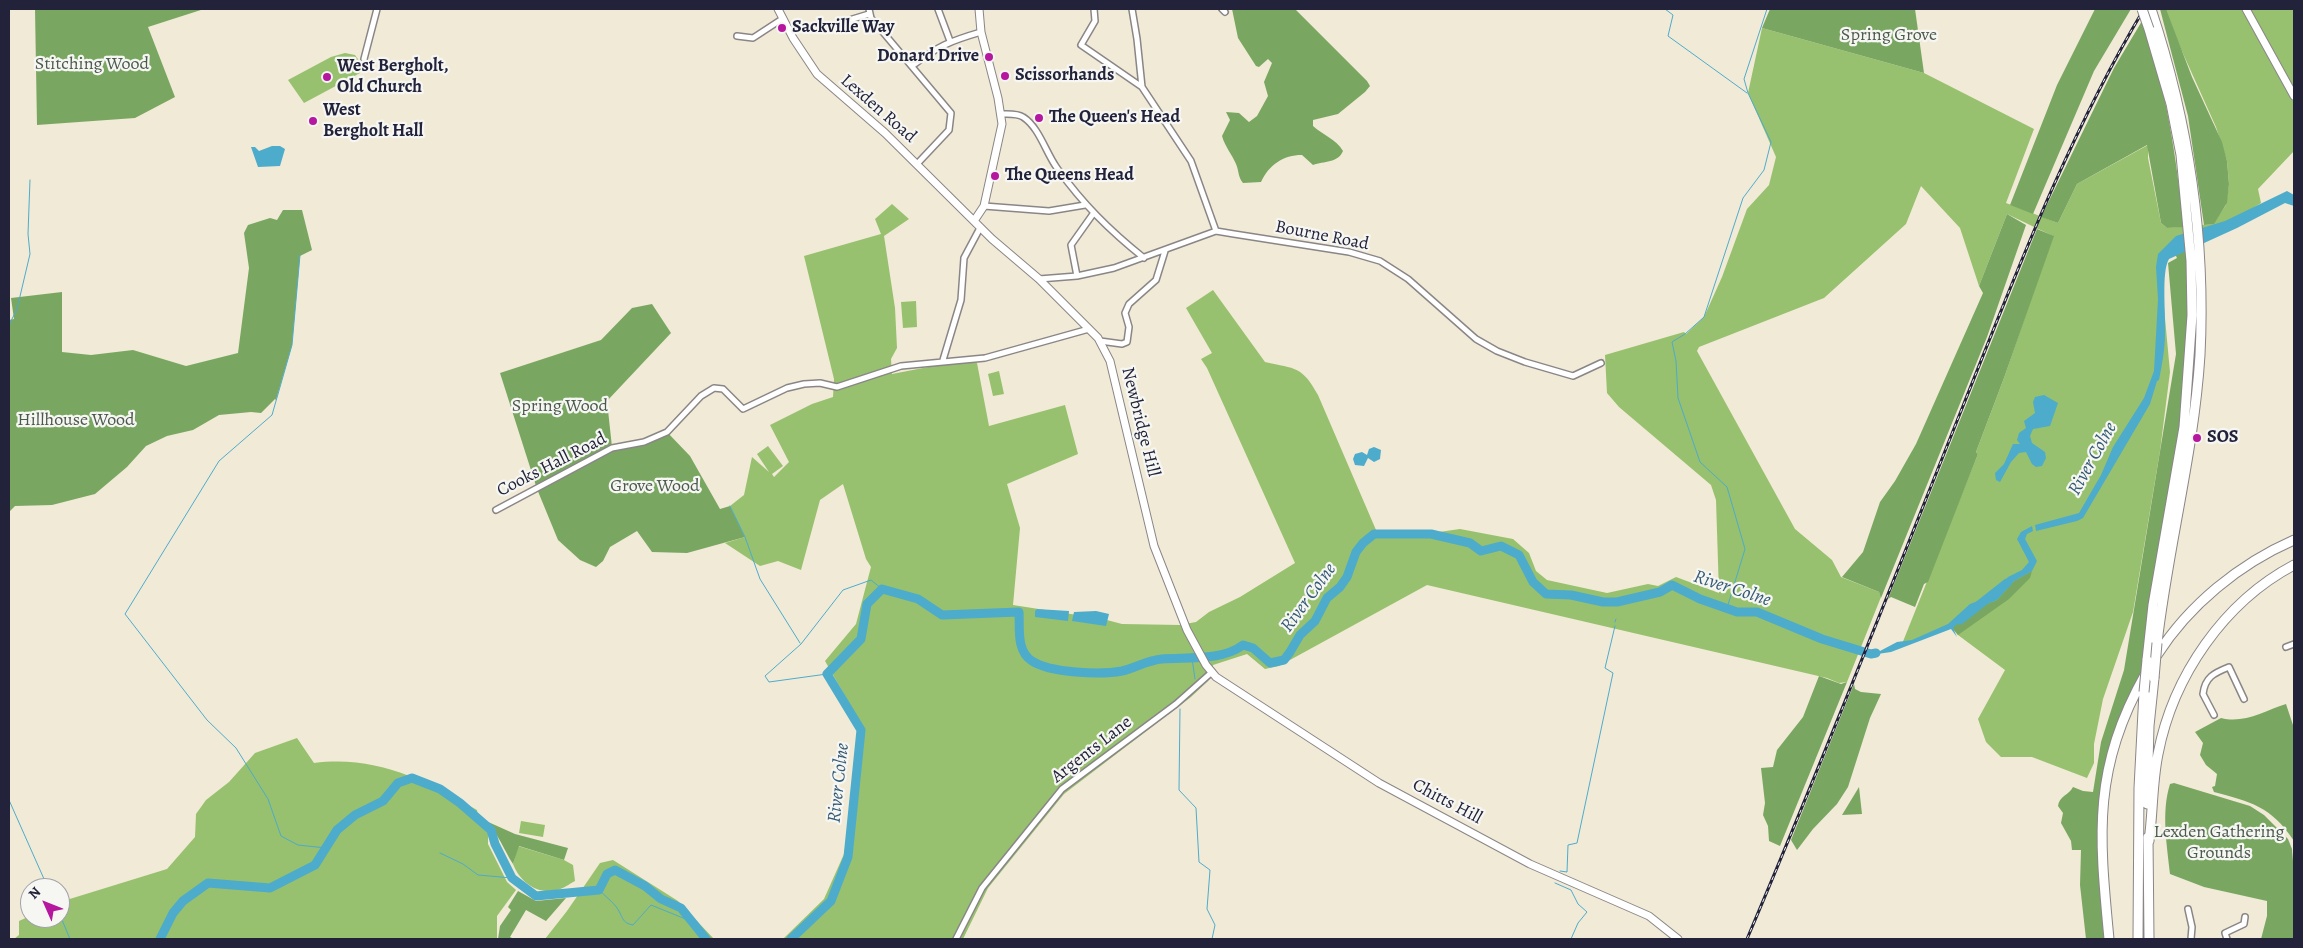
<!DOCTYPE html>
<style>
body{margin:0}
#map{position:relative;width:2303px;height:948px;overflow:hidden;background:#f1ead6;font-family:Alegreya,serif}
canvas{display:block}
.frame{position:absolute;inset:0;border:10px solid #22223b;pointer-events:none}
.north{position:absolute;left:20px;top:878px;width:50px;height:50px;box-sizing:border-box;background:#f6f6f2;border:1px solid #a1a1a9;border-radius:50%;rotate:314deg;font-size:14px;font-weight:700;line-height:20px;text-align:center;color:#22223b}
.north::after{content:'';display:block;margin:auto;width:18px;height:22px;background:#b5179e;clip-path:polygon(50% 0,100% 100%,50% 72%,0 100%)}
</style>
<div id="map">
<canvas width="2303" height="948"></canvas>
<div class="frame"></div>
<div class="north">N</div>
</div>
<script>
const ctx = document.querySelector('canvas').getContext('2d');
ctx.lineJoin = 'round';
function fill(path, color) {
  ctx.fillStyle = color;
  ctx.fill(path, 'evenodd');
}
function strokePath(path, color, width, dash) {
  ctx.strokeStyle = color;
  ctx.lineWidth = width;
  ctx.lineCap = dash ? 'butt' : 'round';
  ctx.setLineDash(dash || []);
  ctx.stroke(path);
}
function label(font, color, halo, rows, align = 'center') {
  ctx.font = font + ' Alegreya,serif';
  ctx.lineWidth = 4.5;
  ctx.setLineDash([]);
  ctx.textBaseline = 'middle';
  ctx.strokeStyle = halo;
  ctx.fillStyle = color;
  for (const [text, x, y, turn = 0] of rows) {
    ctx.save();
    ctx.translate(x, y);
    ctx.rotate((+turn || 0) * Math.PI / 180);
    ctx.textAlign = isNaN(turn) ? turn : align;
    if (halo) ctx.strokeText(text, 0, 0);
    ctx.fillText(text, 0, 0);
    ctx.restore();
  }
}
const green = new Path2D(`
 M2166 9H2294V151L2258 189 2261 203 2222 228 2159 254 2170 372 2160 451 2133 612 2103 699 2094 744V763L2087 778 2032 757H2001L1986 742 1978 719 2005 670 1958 635 1952 628 1902 644 1978 454 1976 452 2004 378 2053 236 2007 214 1979 286 1960 228 1921 186 1906 224 1824 298 1699 347 1697 351 1795 529 1832 560 1841 577 1879 592 1881 597 1847 682 1839 683 1827 678 1427 585 1279 666 1265 669 1247 654 1213 665 1208 681 1191 697 1064 794 988 888 963 939H783L824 899 844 854 865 731 825 661 856 624 871 567 866 559 843 484 820 500 801 570 778 561 760 566 725 543 745 537 730 506 744 495 752 457 769 472 757 454 768 446 783 466 772 474 774 477 789 462 770 425 812 404 833 397 834 379 804 256 881 234 875 219 892 204 909 219 884 236 895 308 897 348 891 359 892 374 949 363H977L989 426 1065 405 1078 454 1007 484 1020 528 1013 605 1103 619 1122 624 1180 625 1196 622 1209 612 1240 597 1295 563 1207 368 1201 359 1212 353 1186 308 1213 290 1265 362C1296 369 1302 366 1318 395L1376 530 1439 532 1460 529 1513 539 1529 553 1536 571 1547 580 1607 593 1648 584 1658 586 1676 577 1719 593 1716 500 1711 485 1619 407 1607 393 1605 355 1684 332 1686 334 1704 317 1722 277 1747 209 1769 185 1776 157 1748 93 1762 28 1924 73 2034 129 2006 203 2058 223 2077 184 2148 145V158L2161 223 2167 228 2213 224 2226 205 2229 184 2227 161 2216 127 2164 11Z
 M345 53 355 55 360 62V73L304 103 288 80 331 57Z
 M916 301 917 327 903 328 901 302Z
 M999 371 1004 394 993 396 988 374Z
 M297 738 314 763C376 755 425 780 477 810L479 821 488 833V844L507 882 516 890 497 916V939H14L19 935V921L30 916 60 918V902L167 869 195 837 196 814 206 800 229 782 255 753Z
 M521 821 545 825 543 837 519 833Z
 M518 846 564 860 573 865 575 881C569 884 563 889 557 890 537 895 520 882 513 864Z
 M613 860 678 901 714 939H545L567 911 600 863Z`);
const forest = new Path2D(`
 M35 9H204L148 27 175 97 135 118 37 125Z
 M1232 9H1295L1367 81 1370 86 1365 92 1338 114 1313 120V126C1323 135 1336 139 1343 151 1338 163 1324 161 1313 165L1302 155C1283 155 1269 165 1261 182L1243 183C1238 177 1239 171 1236 164 1232 154 1225 147 1222 136L1230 120 1226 112 1239 113 1249 122 1257 116 1268 96 1264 82 1272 63 1268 59 1259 67 1256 66 1238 38Z
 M1770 9H1915L1924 73 1762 28Z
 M2095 9H2131L2094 71 2033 214 2010 205 2057 85Z
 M2160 9H2166L2192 77 2222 142 2227 161 2229 184 2227 203 2214 224 2204 225 2188 116Z
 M2142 21C2167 87 2176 158 2184 227L2167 228 2161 223 2147 145 2077 184 2058 223 2041 217 2114 68Z
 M283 210H302L312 250 300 256 292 345 276 400 275 399 261 413 251 412 219 415 193 430 167 436 146 446 127 467 95 494 52 505 15 506 9 512V320L14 319 11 298 62 292V352L91 355 133 350 186 366 238 353 249 268 244 233 248 225 270 218 277 220Z
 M2007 214 2026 225 1987 337 1881 598 1879 592 1842 577 1863 552 1880 502 1895 481 1916 444 1983 293 1979 286Z
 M2037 229 2054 236 2004 378 1976 452 1978 454 1928 582 1924 584 1915 607 1891 597 1888 599Z
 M2186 250 2188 351 2179 442 2141 677 2102 794 2107 939H2086L2080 885 2081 850H2072L2071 841 2061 823 2063 813 2058 806C2059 796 2069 795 2073 787L2083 791 2093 792 2101 742 2124 670 2176 354 2168 263 2177 258 2175 254Z
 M652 304 671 333 607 401 612 447 644 442 667 432 690 456 720 509 730 506 745 537 687 553 652 552 637 531 610 547 603 561 596 567 580 560 558 540 537 489 500 373 601 340 632 308Z
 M2032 571 2030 578 2009 599 1958 635 1952 628 1972 610 1997 600 2014 581Z
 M1819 676 1841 684 1847 682 1780 846 1769 841 1768 826 1763 815 1765 803 1761 768 1773 767 1777 750 1803 717Z
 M1854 684 1855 689 1861 692 1881 694 1870 718 1848 787 1837 804 1813 829 1797 850 1791 840Z
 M2286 704 2294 728V841C2271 806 2251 802 2214 792L2212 787 2215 786 2217 774 2206 765 2200 755 2203 743 2195 732 2221 718C2244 724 2264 711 2286 704Z
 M2174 783 2250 806 2264 815 2288 839 2292 849 2294 873V939H2261L2267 916V901L2204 887 2170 874C2167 845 2161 813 2170 784Z
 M1859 787 1862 814 1842 815Z
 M486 821 515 834 568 848 564 860 519 846 513 864C504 850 498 833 486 821Z
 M518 891 536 901 566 898 546 921 526 910 510 937 514 939H498L500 926 511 910 508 907Z`);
const water = new Path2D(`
 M272 146H280L285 149 280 166 258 167 251 147H255L259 151Z
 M2287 191 2294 195V206L2285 203 2237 228 2169 259C2161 272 2166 315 2165 333 2165 349 2162 365 2159 380L2157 381 2150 404 2083 518 2077 521 2036 531 2035 525 2079 513 2101 475 2113 447 2144 398 2154 371 2158 299 2156 267 2158 254 2176 236 2225 221Z
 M2044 395 2058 403 2050 426 2033 429 2030 436 2032 443 2045 452 2046 458 2042 466 2036 467 2032 464 2026 452 2019 453 2011 462 2000 482 1996 480 1995 473 2004 464 2013 444H2020L2017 440 2019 433 2026 428 2024 421 2035 413 2033 402 2035 397Z
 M1374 447 1381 450 1380 459 1374 462 1368 458 1364 466 1355 465 1353 459 1355 454 1362 452 1367 455 1369 449Z
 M2032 526 2033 531 2027 534 2025 539 2037 561 2032 571 2014 581 1997 600 1972 610 1953 628 1957 637 1951 629 1891 652 1864 656 1866 651H1880L1897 642 1912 640 1948 624 1970 604 1994 595 2008 577 2022 570 2029 562 2017 539 2021 532Z
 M1037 609 1069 611 1068 621 1035 617V611Z
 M1096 611 1109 614 1106 626 1072 621 1074 612Z`);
const stream = new Path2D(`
 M1665 9 1673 15 1668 36 1747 93
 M300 255 292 345 272 415 219 461 125 614 207 720 236 748 268 799 281 836 298 845 326 848
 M9 325 17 309 30 254 28 234 30 180
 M730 506 745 537 760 579 800 643
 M1727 608 1745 549 1727 487 1700 462 1678 398 1676 361 1672 342 1685 334 1704 317 1743 198 1764 170 1771 142 1748 93 1744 79 1767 9
 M1615 622 1616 619
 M1192 658 1195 679
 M827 674 769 682 765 676 801 644 843 590 871 580 882 589
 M1180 709 1179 790 1196 808 1199 862 1210 870 1207 909 1215 925 1212 939
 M9 800 48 888
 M440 853 463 864 478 875 512 878
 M1560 871 1567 872 1568 845 1577 843 1613 673 1605 668 1615 626
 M1555 883 1571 890 1578 904 1587 912 1578 923 1571 939
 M599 890C605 896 613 902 617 908 623 916 621 923 633 925L651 905 693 922
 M60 915 70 939`);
const river = new Path2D(`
 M1960 620 2007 583
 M160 939 173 913 183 901 208 883 270 888 315 865 337 830 355 815 383 801 398 783 412 778 440 789 460 803 491 830 495 844 512 878 536 896 599 890 607 874 615 870 645 886 661 899 681 908 706 939
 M791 939 831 901 848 857 861 730 827 674 861 639 867 604 882 589 918 599 942 615 1019 612C1020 628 1016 651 1032 661 1050 673 1101 675 1122 671 1135 668 1148 660 1162 659 1188 657 1222 661 1243 645L1253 648 1270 663 1284 660 1290 652 1300 635 1315 621 1327 598 1340 587 1347 577 1356 552 1363 543 1374 534H1431L1470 543 1481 551 1501 546 1519 555 1533 582 1546 594 1571 595 1603 602H1617L1660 592 1672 585 1700 599 1737 612H1757L1822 639 1871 654 1876 653`);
const street = new Path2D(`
 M869 9 871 18 951 113 949 130 917 164
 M938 9 950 41
 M1094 9 1095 21 1081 45 1142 87
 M1132 9 1137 39 1142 87 1191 161 1216 231
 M1222 9 1225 12
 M846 21 869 14
 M737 36 753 38 782 19
 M364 59 377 9
 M912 66C938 46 950 41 981 32
 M1001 114C1008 114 1017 113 1023 117 1039 127 1046 153 1057 168 1083 204 1109 230 1144 258
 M984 206 1049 211 1085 205
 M1077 276 1071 245 1093 214
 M1039 279 1077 276 1114 268 1216 231 1234 234 1349 252 1380 261 1408 279 1476 339 1497 351 1525 362 1573 376 1601 363
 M1100 341 1122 344 1127 342 1129 327 1125 313 1129 304 1156 280 1165 251
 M943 360 961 300 964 258 980 228
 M496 510 612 448 644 442 667 432 701 396 714 388 723 389 743 409 787 388 804 384 820 383 837 387 901 366 985 358 1089 329
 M2286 647 2294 644
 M2214 715 2203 694C2205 677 2214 673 2229 667L2244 699
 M2188 909 2192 927 2191 939
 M956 939 982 888 1062 789 1176 704 1212 672
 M2227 939 2225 933 2244 924 2245 917`);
const secondary = new Path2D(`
 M778 9 793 38 817 74 885 133 992 239 1039 279 1098 338 1110 361 1154 546 1187 630 1206 665 1216 677 1379 783 1530 864 1649 916 1678 939
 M2246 9 2294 96
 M974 221 984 206 1002 124 998 98 981 32 979 9`);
const highway = new Path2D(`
 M2151 9C2188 121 2206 236 2200 355 2194 452 2168 547 2157 643
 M2157 655C2189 605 2239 564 2294 540
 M2147 660 2153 605 2184 427 2192 315 2191 261 2181 155 2171 104 2149 29
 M2147 804 2149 726 2154 678
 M2148 837 2149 939
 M2149 841C2153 813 2152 783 2158 754 2173 676 2224 602 2294 565
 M2109 939C2099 834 2092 769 2146 673
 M2138 939 2139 788 2144 692`);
const rail = new Path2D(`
 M1747 939C1822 763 1892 584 1963 406 2017 271 2069 134 2144 9`);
const highwayBridge = new Path2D(`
 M2142 9 2149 29
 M2154 678 2157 643
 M2144 692 2147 660`);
const markers = [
 [782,28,5,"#b5179e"],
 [989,57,5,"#b5179e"],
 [1005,76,5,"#b5179e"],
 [327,77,5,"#b5179e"],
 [1039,118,5,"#b5179e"],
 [313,121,5,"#b5179e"],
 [995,176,5,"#b5179e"],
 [2197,438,5,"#b5179e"]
];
const poiNames = [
 ["Sackville Way",792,28],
 ["Donard Drive",979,57,"right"],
 ["West Bergholt,",337,67],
 ["Old Church",337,88],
 ["Scissorhands",1015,76],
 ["West",323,111],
 ["Bergholt Hall",323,132],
 ["The Queen's Head",1049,118],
 ["The Queens Head",1005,176],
 ["SOS",2207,438]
];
const parkNames = [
 ["Spring Grove",1889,36],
 ["Stitching Wood",92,65],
 ["Spring Wood",560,407],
 ["Hillhouse Wood",76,421],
 ["Grove Wood",655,487],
 ["Lexden Gathering",2219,833],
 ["Grounds",2219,854]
];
const streetNames = [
 ["Lexden Road",878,109,41],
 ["Bourne Road",1322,236,11],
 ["Newbridge Hill",1140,422,76],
 ["Cooks Hall Road",552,465,-27],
 ["Argents Lane",1092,750,-38],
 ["Chitts Hill",1447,802,28]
];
const waterNames = [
 ["River Colne",2093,459,-61],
 ["River Colne",1732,589,18],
 ["River Colne",1309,598,-54],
 ["River Colne",839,783,-84]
];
fill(green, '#97c16e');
fill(forest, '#79a761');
fill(water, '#4dabcc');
strokePath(stream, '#4dabcc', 1);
strokePath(river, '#4dabcc', 9);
strokePath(street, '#8a8688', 8);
strokePath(secondary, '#8a8688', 9);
strokePath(highway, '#8a8688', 11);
strokePath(street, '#fff', 5);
strokePath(secondary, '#fff', 7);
strokePath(highway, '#fff', 9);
strokePath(rail, '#22223b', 3);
strokePath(rail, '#f6f6f2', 1, [4]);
strokePath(highwayBridge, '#8a8688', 11, []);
strokePath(highwayBridge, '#fff', 9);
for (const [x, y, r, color] of markers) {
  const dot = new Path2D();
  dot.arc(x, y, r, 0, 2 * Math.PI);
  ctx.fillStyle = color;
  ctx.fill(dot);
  strokePath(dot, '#f6f6f2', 2);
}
label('bold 18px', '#22223b', '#f6f6f2', poiNames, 'left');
label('18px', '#4b5a4d', '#f6f6f2', parkNames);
label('18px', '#22223b', '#f6f6f2', streetNames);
label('italic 19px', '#335975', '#f6f6f2', waterNames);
</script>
